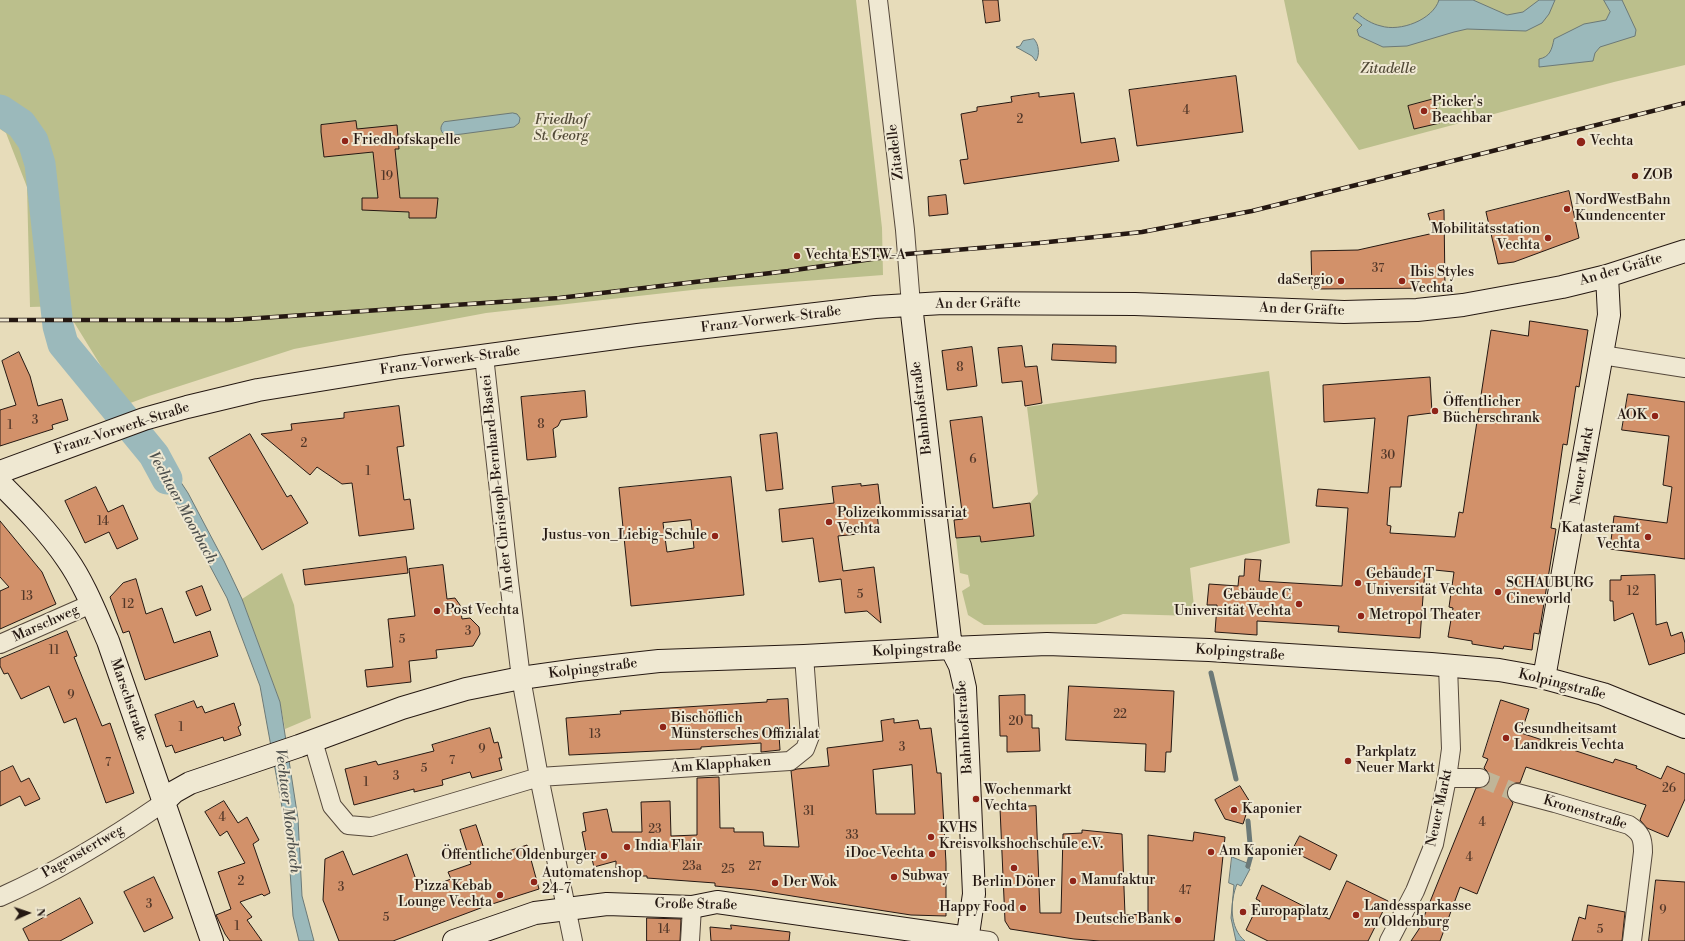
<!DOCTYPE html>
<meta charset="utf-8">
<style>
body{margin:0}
#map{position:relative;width:1685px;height:941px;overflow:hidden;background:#e7dcba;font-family:"Libre Bodoni",serif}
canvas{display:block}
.north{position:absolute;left:8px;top:893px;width:40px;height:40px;-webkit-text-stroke:3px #efe8d2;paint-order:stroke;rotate:87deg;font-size:11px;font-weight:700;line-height:16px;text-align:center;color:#251812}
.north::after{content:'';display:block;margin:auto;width:14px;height:18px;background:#251812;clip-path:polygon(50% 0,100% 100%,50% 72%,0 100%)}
</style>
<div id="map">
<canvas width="1685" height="941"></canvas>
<div class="north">N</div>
</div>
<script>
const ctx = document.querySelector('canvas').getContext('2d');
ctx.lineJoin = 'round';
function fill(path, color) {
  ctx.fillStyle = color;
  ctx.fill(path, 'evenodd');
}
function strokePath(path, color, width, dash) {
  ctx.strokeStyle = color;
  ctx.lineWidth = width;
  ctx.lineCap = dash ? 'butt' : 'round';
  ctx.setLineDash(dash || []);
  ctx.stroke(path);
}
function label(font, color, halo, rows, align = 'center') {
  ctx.font = font + ' "Libre Bodoni",serif';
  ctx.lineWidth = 4;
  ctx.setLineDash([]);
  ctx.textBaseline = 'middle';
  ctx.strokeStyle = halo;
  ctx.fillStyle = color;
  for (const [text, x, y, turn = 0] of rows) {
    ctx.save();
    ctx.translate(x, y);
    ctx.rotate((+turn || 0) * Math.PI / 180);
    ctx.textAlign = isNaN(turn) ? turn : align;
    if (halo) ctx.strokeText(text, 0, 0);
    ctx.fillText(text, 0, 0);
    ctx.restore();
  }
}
const green = new Path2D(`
 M0 0H856L882 228 883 275 701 289 486 313 294 349 149 396 125 405 64 306 30 307 27 187 6 133 0 129Z
 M1284 0H1685V65L1614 82 1359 150 1297 62Z
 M1269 371 1290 543 1190 568 1195 616 1123 614 1096 624 984 625 968 615 962 591 970 586 968 575 960 573 956 538 980 536 981 542 1034 536 1030 503 1038 494 1027 407Z
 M282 573 294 605 311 718 285 729 280 702 242 599Z`);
const water = new Path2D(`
 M1439 0H1473L1507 15 1523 12 1539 0H1555L1549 14 1542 23 1526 31 1467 29 1454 32 1407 46 1383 47 1359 36 1357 30 1362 25 1353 18 1357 13C1364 19 1372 24 1381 26 1400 32 1433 20 1439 0Z
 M1604 0H1622L1636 30 1635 36 1600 47 1595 53 1593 61 1539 67V59C1550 57 1552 49 1554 39L1584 24 1606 20 1610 12Z
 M1034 39C1039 44 1040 55 1036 61L1032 56 1016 47 1020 46 1023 41Z
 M513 113 517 114 520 118 519 123 514 127 447 136C440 133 439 127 444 122Z
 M153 440 188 493 224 561 242 599 280 702 298 819 302 896 314 941H299L293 916 288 840 260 686 227 598 178 506 139 444Z
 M1232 857 1247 863 1246 867 1250 869 1241 886 1237 884C1230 901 1229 928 1245 941H1236L1231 918 1234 885 1229 883Z`);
const stream = new Path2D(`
 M1211 673 1236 779
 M1248 821 1251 855 1248 866`);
const river = new Path2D(`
 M0 110 21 124 33 141 40 164 58 326 63 344 154 455 167 479`);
const building = new Path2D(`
 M983 0H998L1000 21 986 23Z
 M1236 76 1243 132 1137 146 1129 90Z
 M1039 93V97L1074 93 1081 143 1115 138 1119 161 964 184 960 160 968 159 961 114 977 111V107L1012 102 1011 97Z
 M1434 99 1440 123 1414 129 1408 106Z
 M356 121 357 129 397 125 399 149H395L400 198H438L436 218H409V212L362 210V198H378L373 152 324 157 321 132V125Z
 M1569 191 1579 238 1514 262 1498 264 1486 212Z
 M946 195 948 214 929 216 928 197Z
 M1444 210 1445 288 1312 289 1311 251 1358 250 1434 233 1428 214Z
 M1530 321 1588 330 1579 387 1576 386 1567 445 1563 444 1551 528 1556 529 1550 566 1539 634 1534 633 1532 650 1504 646 1503 649 1472 644V641L1448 637 1453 608 1449 607 1454 572 1425 569 1420 638 1338 632 1339 626 1257 621V635L1215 632 1217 605H1207L1209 584 1238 586 1239 576H1244L1245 559 1261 560 1259 581 1342 586 1348 508 1316 506 1318 489 1368 493 1375 418 1324 422 1323 385 1430 377 1432 413 1408 416 1401 487H1390L1387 525 1391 526 1390 533 1455 537 1459 512 1463 513 1491 330 1528 336Z
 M1053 344 1116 346V363L1052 360Z
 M1022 346 1025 367 1037 366 1042 403 1025 406 1022 381 1002 383 998 348Z
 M972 347 977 386 947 390 942 351Z
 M19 352 30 376 38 406 62 399 68 420 52 425 53 429 0 446V410L16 405 2 361Z
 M585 391 587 417 561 420 558 426 553 429 556 457 527 460 521 397Z
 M1628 394 1685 402V559L1610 549 1614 516 1667 523 1672 487 1663 485 1669 436 1622 430Z
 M399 406 404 446 397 447 404 500 410 499 414 529 359 536 352 483 342 484 317 467 310 475 261 434 292 430 291 424 344 418V413Z
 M982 417 993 508 1030 503 1034 536 981 542 980 536 956 538 954 520 963 519 950 421Z
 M777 433 783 489 766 491 760 435Z
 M250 434 287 497 291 495 308 523 262 550 209 458Z
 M731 477 744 595 631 606 619 488ZM691 520 694 548 667 552 663 523Z
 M861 484V486L878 484 881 510 877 512 879 532 838 536 843 571 874 567 881 623 867 611 845 613 841 579 819 582 813 538 782 542 779 509 834 503 832 487Z
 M96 487 108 512 123 505 138 539 117 549 109 532 85 543 65 501Z
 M0 521 42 572 56 604 0 629V591L9 587 0 577Z
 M406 557 408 573 305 585 303 570Z
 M443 565 447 599 455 598 460 605 462 619 470 618 479 627 480 634 473 646 436 650 437 658 409 661 411 682 367 687 365 670 393 667 388 619 415 616 409 569Z
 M1655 575 1656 625 1667 622 1671 636 1682 632 1685 643V653L1649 665 1633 613 1614 621 1613 601H1610V580H1621V576Z
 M136 579 146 614 162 608 174 643 210 631 218 656 145 680 129 631 123 633 110 597 123 583Z
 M202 586 211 610 196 616 186 592Z
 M67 631 77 656 74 657 102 726 110 723 134 793 106 803 76 718 64 723 49 686 21 699 8 673 4 674 0 666V659Z
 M1069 686 1174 691 1171 752H1166L1165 772 1145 771 1146 744 1066 740Z
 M1025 695V715H1032V728H1039L1040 751 1007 752V736H1000L999 696Z
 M788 699 790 734 779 735 780 750 761 752V743L701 747V749L569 755 566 718 621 714 620 711 767 702V700Z
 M1501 700 1529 709 1521 733 1613 763 1615 759 1637 766 1636 768 1661 779 1667 766 1685 774V799L1668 837 1647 828 1640 820 1646 805 1526 767 1520 783H1514L1510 785 1507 790V796L1513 803 1477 894 1460 887 1440 941H1411L1419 929 1476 788 1485 787 1489 783 1490 778 1489 773 1484 768 1488 759 1483 757Z
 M194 701 197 708 202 706 205 713 234 703 241 725 238 727 241 735 224 741 223 737 175 753 172 745 166 747 155 715Z
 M894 719V723L918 720 920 729 931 728 937 773H941L946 863V916L911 915 885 911 755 890 715 886V883L647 878V876H622V868H616V861L594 867 590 851 586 852 582 832 586 831 583 813 607 809 612 832H642L641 802 670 801 671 836 697 835V778L719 777 720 828H734V832H763L764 846 799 847 791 771 797 769 829 766 827 748 883 741 881 721ZM912 765 915 814H876L873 770Z
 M490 728 494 743 498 742 502 758H499L502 770 472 778 470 772 442 780 443 785 414 792V789L354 805 345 769 376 761 378 765 434 751 432 745Z
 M13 766 21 782 29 778 40 799 25 806 20 796 0 806V772Z
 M1240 786 1250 802 1243 824 1225 819 1215 800Z
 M224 801 238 823 247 817 259 840 253 844 270 893 264 896 262 894 240 902 252 917 247 920 262 941H230L225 934 216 915 231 909 218 872 245 863 227 831 220 836 205 812Z
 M1036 806 1040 913H1061L1063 834 1082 833V830L1122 834 1125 915 1148 914V835L1193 841 1194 832 1225 837 1214 941H1100L1074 939 1010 929 1005 921 1000 808Z
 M476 825 487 858 527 845 539 889 486 906 393 941H339L323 900 325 859 343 851 353 875 407 854 420 891 451 879 448 872 471 864 460 830Z
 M1300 836 1337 855 1330 870 1292 851Z
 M154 877 173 918 144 932 124 892Z
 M1656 880 1685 882V941H1649Z
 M1347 881 1388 901 1368 941H1268L1246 930 1260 901 1256 899 1262 885 1329 919Z
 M80 898 93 923 60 941H29L23 929Z
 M1588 905 1625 912 1622 941H1572L1579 917 1585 919Z
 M647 918 681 919 680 941H647Z
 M731 925 790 932 789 941H711L710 927 731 929Z`);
const streetTunnel = new Path2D(`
 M1480 778 1517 793`);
const street = new Path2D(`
 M878 0 905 230 911 305
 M1602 355 1685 368
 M484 356 509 581 521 678 539 777 573 941
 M0 644 91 604
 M313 741 332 806 348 825 371 827 539 777 790 761 805 749 810 736 804 656
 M1447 778H1480
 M1517 793 1555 803 1629 825C1641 833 1643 838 1643 852L1632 941
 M0 897C57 872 112 838 163 803
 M968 938 989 941
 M690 941 692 907
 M1389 941 1415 891 1434 844 1447 778 1451 749 1448 666`);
const secondary = new Path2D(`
 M911 305 951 648 960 666 965 688 974 894 967 941
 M0 472 144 419 187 407 258 390 400 367 638 335 875 307 943 303 1135 304 1344 312 1417 310 1463 305 1562 287 1607 276 1685 251
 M0 483C24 507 48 531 67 559 84 583 96 614 108 641L212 941
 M1544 678 1609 315 1607 276
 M163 803 174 792 190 783 299 746 402 708 466 689 521 678 578 670 659 661 804 656 951 648 1047 644 1209 650 1431 664 1499 670 1544 678 1603 694 1685 727
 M454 941 535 913 607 904 692 907 717 902 968 938`);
const rail = new Path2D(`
 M0 320H230L559 298 788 271 907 254 1039 243 1142 232 1252 211 1685 103`);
const markers = [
 [1424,111,4,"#8f2418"],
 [345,141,4,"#8f2418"],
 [1581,142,5,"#8f2418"],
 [1635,176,4,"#8f2418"],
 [1567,209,4,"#8f2418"],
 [1548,238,4,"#8f2418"],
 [797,256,4,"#8f2418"],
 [1341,281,4,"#8f2418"],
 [1402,281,4,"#8f2418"],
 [1435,411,4,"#8f2418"],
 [1655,416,4,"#8f2418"],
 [829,522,4,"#8f2418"],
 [715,536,4,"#8f2418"],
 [1648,537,4,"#8f2418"],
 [1358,583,4,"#8f2418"],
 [1498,592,4,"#8f2418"],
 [1299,604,4,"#8f2418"],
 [437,611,4,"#8f2418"],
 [1361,616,4,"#8f2418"],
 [663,727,4,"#8f2418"],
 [1506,738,4,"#8f2418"],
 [1348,761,4,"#8f2418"],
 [976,799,4,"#8f2418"],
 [1234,810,4,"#8f2418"],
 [931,837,4,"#8f2418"],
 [627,847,4,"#8f2418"],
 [1211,852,4,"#8f2418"],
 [932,854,4,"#8f2418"],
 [604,856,4,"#8f2418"],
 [1014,868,4,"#8f2418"],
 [894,877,4,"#8f2418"],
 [1073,881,4,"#8f2418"],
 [534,882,4,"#8f2418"],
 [775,883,4,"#8f2418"],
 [500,895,4,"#8f2418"],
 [1023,908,4,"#8f2418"],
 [1243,912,4,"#8f2418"],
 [1356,915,4,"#8f2418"],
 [1178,920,4,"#8f2418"]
];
const numberNames = [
 ["4",1186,111],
 ["2",1020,120],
 ["19",387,177],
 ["37",1378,269],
 ["8",960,368],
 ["3",35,421],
 ["8",541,425],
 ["1",10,426],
 ["2",304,444],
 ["30",1388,456],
 ["6",973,460],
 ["1",368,472],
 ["14",103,522],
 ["12",1633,592],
 ["5",860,595],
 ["13",27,597],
 ["12",128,605],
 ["3",468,632],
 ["5",402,640],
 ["11",54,651],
 ["9",71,696],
 ["22",1120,715],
 ["20",1016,722],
 ["1",181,728],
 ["13",595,735],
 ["3",902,748],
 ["9",482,750],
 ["7",452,761],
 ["7",108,763],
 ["5",424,769],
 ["3",396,777],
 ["1",366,783],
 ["26",1669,789],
 ["31",809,812],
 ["4",222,818],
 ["4",1482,823],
 ["23",655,830],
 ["33",852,836],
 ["4",1469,858],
 ["23a",692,867],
 ["27",755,867],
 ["25",728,870],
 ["2",241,882],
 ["3",341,888],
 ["47",1185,891],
 ["3",149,905],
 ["9",1663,911],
 ["5",386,918],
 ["1",237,927],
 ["14",664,930],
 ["5",1600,930]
];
const parkNames = [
 ["Zitadelle",1388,70],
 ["Friedhof",561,121],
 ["St. Georg",561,137]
];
const poiNames = [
 ["Picker's",1432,103],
 ["Beachbar",1432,119],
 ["Friedhofskapelle",353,141],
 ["Vechta",1590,142],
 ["ZOB",1643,176],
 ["NordWestBahn",1575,201],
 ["Kundencenter",1575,217],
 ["Mobilitätsstation",1540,230,"right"],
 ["Vechta",1540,246,"right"],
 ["Vechta ESTW-A",805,256],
 ["Ibis Styles",1410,273],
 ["Vechta",1410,289],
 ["daSergio",1333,281,"right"],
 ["Öffentlicher",1443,403],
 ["Bücherschrank",1443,419],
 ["AOK",1647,416,"right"],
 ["Polizeikommissariat",837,514],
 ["Vechta",837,530],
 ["Katasteramt",1640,529,"right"],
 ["Vechta",1640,545,"right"],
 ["Justus-von_Liebig-Schule",707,536,"right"],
 ["Gebäude T",1366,575],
 ["Universität Vechta",1366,591],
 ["SCHAUBURG",1506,584],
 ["Cineworld",1506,600],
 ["Gebäude C",1291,596,"right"],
 ["Universität Vechta",1291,612,"right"],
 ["Post Vechta",445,611],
 ["Metropol Theater",1369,616],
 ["Bischöflich",671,719],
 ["Münstersches Offizialat",671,735],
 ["Gesundheitsamt",1514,730],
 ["Landkreis Vechta",1514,746],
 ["Parkplatz",1356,753],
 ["Neuer Markt",1356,769],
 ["Wochenmarkt",984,791],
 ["Vechta",984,807],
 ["Kaponier",1242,810],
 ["KVHS",939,829],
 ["Kreisvolkshochschule e.V.",939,845],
 ["India Flair",635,847],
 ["Am Kaponier",1219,852],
 ["iDoc-Vechta",924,854,"right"],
 ["Öffentliche Oldenburger",596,856,"right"],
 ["Automatenshop",542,874],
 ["24-7",542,890],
 ["Subway",902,877],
 ["Manufaktur",1081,881],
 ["Der Wok",783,883],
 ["Berlin Döner",1014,883,"center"],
 ["Pizza Kebab",492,887,"right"],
 ["Lounge Vechta",492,903,"right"],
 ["Landessparkasse",1364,907],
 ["zu Oldenburg",1364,923],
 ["Happy Food",1015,908,"right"],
 ["Europaplatz",1251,912],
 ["Deutsche Bank",1170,920,"right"]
];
const streetNames = [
 ["Zitadelle",896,152,-97],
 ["An der Gräfte",1621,270,-16],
 ["An der Gräfte",978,304,-1],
 ["An der Gräfte",1302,310,2],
 ["Franz-Vorwerk-Straße",771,320,-7],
 ["Franz-Vorwerk-Straße",450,361,-8],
 ["Bahnhofstraße",922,408,-97],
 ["Franz-Vorwerk-Straße",122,429,-18],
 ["Neuer Markt",1583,466,-80],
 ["An der Christoph-Bernhard-Bastei",498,484,-96],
 ["Marschweg",46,624,-24],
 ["Kolpingstraße",917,650,-3],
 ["Kolpingstraße",1240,653,4],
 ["Kolpingstraße",593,669,-7],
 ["Kolpingstraße",1562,685,14],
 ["Marschstraße",128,700,71],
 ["Bahnhofstraße",965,727,-94],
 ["Am Klapphaken",721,765,-4],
 ["Neuer Markt",1440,808,-78],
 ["Kronenstraße",1585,813,17],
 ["Pagenstertweg",83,852,-30],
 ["Große Straße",696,905,1]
];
const waterNames = [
 ["Vechtaer Moorbach",182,508,61],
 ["Vechtaer Moorbach",287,811,83]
];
fill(green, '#bbbf8c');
fill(water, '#9bb9bb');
strokePath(water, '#6c7977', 1);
strokePath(stream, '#6c7977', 5);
strokePath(river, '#9bb9bb', 31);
fill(building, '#d2916a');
strokePath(building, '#251812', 1);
strokePath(streetTunnel, '#c0b598', 18, [18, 9]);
strokePath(street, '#56493c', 20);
strokePath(secondary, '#251812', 24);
strokePath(street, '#efe8d2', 18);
strokePath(secondary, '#efe8d2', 22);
strokePath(rail, '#251812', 4.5);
strokePath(rail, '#efe8d2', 3, [9]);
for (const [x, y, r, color] of markers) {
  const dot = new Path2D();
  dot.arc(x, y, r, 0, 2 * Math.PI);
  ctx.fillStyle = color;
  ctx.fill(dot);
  strokePath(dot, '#efe8d2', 1.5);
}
label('12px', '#503628', null, numberNames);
label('italic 14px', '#524a37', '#efe8d2', parkNames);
label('14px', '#251812', '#efe8d2', poiNames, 'left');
label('14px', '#251812', '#efe8d2', streetNames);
label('italic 15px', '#4e504d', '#efe8d2', waterNames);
</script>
